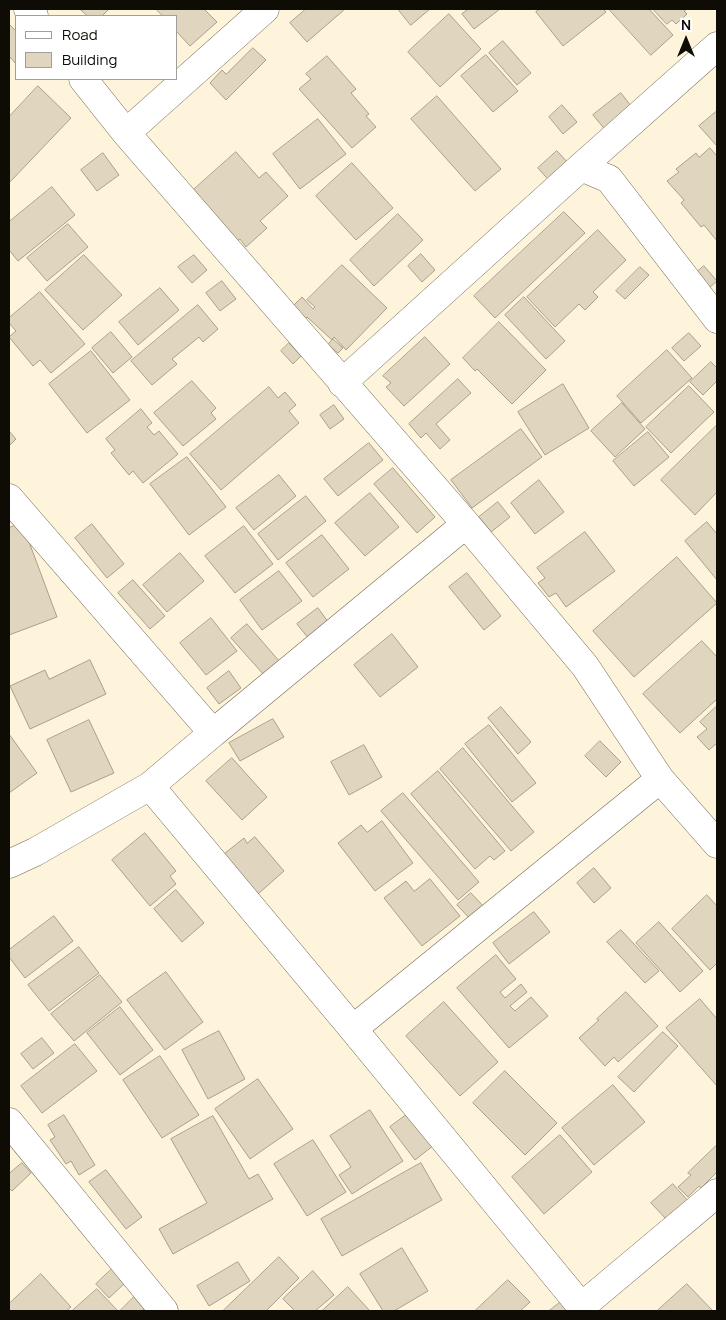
<!DOCTYPE html>
<style>
body{margin:0}
#map{position:relative;width:726px;height:1320px;overflow:hidden;background:#fef3db;font-family:Manrope,sans-serif}
canvas{display:block}
.frame{position:absolute;inset:0;border:10px solid #0f0c05;pointer-events:none}
.legend{position:absolute;left:15px;top:15px;width:162px;height:65px;box-sizing:border-box;background:#fff;border:1px solid #9f9e9b;margin:0;padding:6px 9px;list-style:none;font-size:15px;color:#0f0c05}
.legend li{display:flex;align-items:center;gap:10px;height:25px}
.legend b{width:25px;border:1px solid #9f9e9b}
.north{position:absolute;left:661px;top:15px;width:50px;height:50px;-webkit-text-stroke:4px #fff;paint-order:stroke;rotate:0deg;font-size:14px;font-weight:700;line-height:20px;text-align:center;color:#0f0c05}
.north::after{content:'';display:block;margin:auto;width:18px;height:22px;background:#0f0c05;clip-path:polygon(50% 0,100% 100%,50% 72%,0 100%)}
</style>
<div id="map">
<canvas width="726" height="1320"></canvas>
<div class="frame"></div>
<ul class="legend">
<li><b style="height:6px;background:#fff"></b>Road</li>
<li><b style="height:14px;background:#e0d5be"></b>Building</li>
</ul>
<div class="north">N</div>
</div>
<script>
const ctx = document.querySelector('canvas').getContext('2d');
ctx.lineJoin = 'round';
function fill(path, color) {
  ctx.fillStyle = color;
  ctx.fill(path, 'evenodd');
}
function strokePath(path, color, width, dash) {
  ctx.strokeStyle = color;
  ctx.lineWidth = width;
  ctx.lineCap = dash ? 'butt' : 'round';
  ctx.setLineDash(dash || []);
  ctx.stroke(path);
}
const building = new Path2D(`
 M80 9H109L102 16H88Z
 M156 9H204L217 22 190 46 176 31V16H163Z
 M306 9H345L307 42 290 23Z
 M398 9H430L411 25Z
 M469 9H500L474 29 462 14Z
 M540 9H603L606 12 563 46 536 12Z
 M609 9H649L673 35 651 55Z
 M653 9H687L684 11 687 14 676 24 672 20 667 24Z
 M449 14 481 49 440 87 408 52Z
 M9 24 16 31V64L9 56Z
 M503 41 531 73 517 85 489 53Z
 M253 48 266 60 226 100 210 83 222 70 226 74Z
 M486 55 518 91 493 112 461 76Z
 M327 56 356 89 351 93 369 114 366 116 376 127 352 148 299 89 311 79 306 74Z
 M38 86 71 118 9 183V117Z
 M621 93 634 110 607 132 593 115Z
 M437 96 501 169 475 191 411 119Z
 M562 105 577 122 563 134 549 117Z
 M717 111V146L699 126Z
 M318 119 346 154 300 189 273 154Z
 M710 148 717 156V241L704 225 701 227 681 203 684 200 667 181 679 172 676 169 696 153 699 157Z
 M557 151 572 167 553 185 538 168Z
 M236 152 259 178 266 172 288 196 260 221 267 228 246 247 240 239 235 243 190 193Z
 M103 153 119 175 97 191 81 170Z
 M352 163 393 208 356 240 316 196Z
 M52 187 75 215 18 261 9 250V222Z
 M564 212 585 233 495 318 474 296Z
 M398 214 423 240 374 286 350 260Z
 M68 224 88 247 47 281 27 258Z
 M598 230 626 260 593 292 598 297 585 310 579 304 555 327 527 297Z
 M421 254 435 270 422 282 408 266Z
 M84 255 122 295 83 330 45 290Z
 M194 255 207 270 192 283 178 267Z
 M342 265 387 308 346 350 334 337 332 340 307 317 299 325 286 313 302 297 313 309 315 307 307 300Z
 M704 266 717 281 702 294 689 279Z
 M640 267 649 275 625 299 616 291Z
 M222 281 236 299 220 311 206 293Z
 M160 288 179 310 138 345 119 322Z
 M40 292 85 344 51 373 40 360 33 366 9 337 16 331 9 323V318Z
 M524 297 565 341 546 359 505 315Z
 M198 305 218 329 203 342 199 337 172 359 177 364 152 385 131 361Z
 M499 322 546 370 512 404 477 369 475 371 463 358Z
 M111 332 132 357 113 373 92 348Z
 M689 333 701 346 684 361 672 348Z
 M425 337 450 364 404 406 386 387 391 383 383 376Z
 M333 339 343 348 338 353 328 345Z
 M289 343 301 356 293 364 281 351Z
 M667 350 692 378 641 423 617 396Z
 M91 351 130 400 87 433 49 384Z
 M711 362 717 368V381L703 395 690 382Z
 M458 379 471 393 436 424 450 440 440 449 426 433 421 438 409 424Z
 M192 381 216 408 211 413 216 419 183 446 154 413Z
 M563 384 589 428 545 455 518 412Z
 M689 386 714 412 671 453 646 427Z
 M269 387 278 398 285 392 296 405 289 411 299 423 221 490 190 454Z
 M622 403 645 429 615 457 591 431Z
 M334 405 344 419 330 429 320 415Z
 M141 409 152 423 147 427 154 435 159 431 178 454 143 483 133 471 129 475 111 453 115 450 106 439Z
 M717 425V492L695 515 661 480Z
 M521 429 542 457 472 508 451 480Z
 M9 431 16 439 9 446Z
 M648 432 669 457 634 486 613 461Z
 M369 443 383 460 338 496 324 479Z
 M187 457 226 507 189 535 150 484Z
 M393 468 435 517 417 533 374 484Z
 M279 475 296 496 254 530 236 508Z
 M539 480 564 512 535 534 511 503Z
 M370 493 399 527 365 556 335 523Z
 M306 496 326 521 278 560 258 534Z
 M498 502 510 517 491 532 479 517Z
 M707 522 717 534V580L685 541Z
 M22 523 57 617 9 635V528Z
 M92 524 124 564 107 578 75 538Z
 M244 526 273 564 235 593 205 556Z
 M585 532 615 571 566 607 556 593 549 597 538 583 545 578 537 568Z
 M322 535 349 569 313 597 286 563Z
 M180 553 204 581 167 612 143 585Z
 M677 557 717 603 634 677 593 631Z
 M279 571 302 601 262 630 240 600Z
 M467 573 501 616 484 630 449 587Z
 M133 580 165 616 150 629 118 593Z
 M318 608 329 623 309 639 297 624Z
 M211 618 237 651 206 675 180 643Z
 M247 624 280 662 264 675 231 638Z
 M392 634 418 667 380 697 354 665Z
 M702 641 717 657V699L680 733 643 694Z
 M90 660 106 694 30 729 10 686 45 670 49 679Z
 M229 671 241 688 219 704 207 688Z
 M717 706V743L709 750 697 737 707 729 700 722Z
 M501 707 531 742 518 754 488 718Z
 M273 719 284 737 240 761 229 743Z
 M89 720 114 773 71 792 47 740Z
 M489 725 536 783 512 802 465 744Z
 M9 734 37 773 9 793Z
 M600 741 621 762 606 777 585 756Z
 M364 745 382 777 349 795 331 762Z
 M463 748 534 832 511 851 440 769Z
 M232 758 267 797 242 820 206 781Z
 M438 771 505 851 494 860 490 856 475 869 411 794Z
 M403 793 479 882 458 900 381 811Z
 M382 821 413 863 375 891 338 843 361 825 367 832Z
 M145 833 176 871 170 876 176 884 150 906 112 860Z
 M255 837 284 871 258 894 224 854 244 838 247 843Z
 M594 868 611 888 594 903 577 883Z
 M430 879 460 916 422 946 384 898 406 881 414 891Z
 M176 890 204 923 182 942 154 909Z
 M471 893 487 910 473 922 457 905Z
 M707 895 717 906V963L710 970 672 929Z
 M534 912 550 932 509 964 493 943Z
 M54 916 73 941 25 978 9 957V950Z
 M659 922 703 971 680 992 636 943Z
 M621 930 659 971 645 983 607 942Z
 M79 947 99 973 49 1011 28 985Z
 M496 955 516 979 500 992 505 998 521 984 527 992 510 1006 515 1011 531 997 548 1016 509 1048 457 988Z
 M166 972 203 1022 165 1050 127 1000Z
 M100 975 122 1002 74 1041 51 1014Z
 M626 992 658 1026 618 1062 614 1057 605 1066 579 1038 599 1020 597 1019Z
 M700 999 717 1019V1086L666 1028Z
 M444 1002 498 1062 460 1096 406 1036Z
 M120 1007 153 1050 120 1075 87 1033Z
 M219 1031 245 1079 208 1099 182 1050Z
 M663 1032 678 1046 634 1092 618 1077Z
 M42 1038 54 1053 33 1069 21 1054Z
 M75 1044 97 1071 42 1113 21 1086Z
 M160 1056 199 1115 162 1138 123 1080Z
 M505 1071 557 1123 525 1155 473 1103Z
 M258 1079 293 1129 250 1159 215 1109Z
 M613 1085 645 1122 594 1165 562 1128Z
 M370 1110 403 1161 352 1194 339 1175 351 1167 330 1136Z
 M409 1113 434 1145 415 1160 390 1127Z
 M64 1115 95 1165 79 1175 71 1161 66 1164 50 1140 55 1137 48 1125Z
 M213 1116 249 1179 258 1174 273 1199 173 1254 159 1229 207 1203 171 1139Z
 M560 1135 592 1172 544 1214 512 1177Z
 M313 1140 346 1192 307 1216 274 1164Z
 M717 1145V1172L701 1188 699 1186 688 1197 678 1187 691 1175 688 1173Z
 M22 1163 31 1173 12 1191 9 1188V1174Z
 M421 1163 442 1200 342 1256 321 1219Z
 M106 1170 142 1217 126 1229 89 1182Z
 M673 1184 689 1202 668 1221 651 1203Z
 M402 1248 428 1291 394 1311H383L360 1274Z
 M279 1257 299 1278 266 1311H223Z
 M238 1262 250 1281 209 1306 197 1286Z
 M112 1269 125 1283 109 1298 96 1284Z
 M313 1271 334 1295 315 1311H295L283 1299Z
 M41 1274 71 1307 66 1311H9V1304Z
 M508 1280 530 1302 520 1311H475Z
 M687 1284 713 1311H657Z
 M348 1287 370 1311H322Z
 M97 1289 118 1311H72Z
 M134 1297 144 1309 142 1311H120Z
 M562 1301 570 1311H549Z`);
const minor = new Path2D(`
 M28 9 34 16
 M83 79 126 133 466 524 585 666 660 779 717 844
 M126 133 265 9
 M581 167 609 179 717 319
 M342 383 581 167 717 46
 M9 498 213 733 466 524
 M150 786 353 1029 585 1311
 M9 864 35 852 150 786 213 733
 M353 1029 660 779
 M9 1122 164 1311
 M581 1307 717 1193`);
fill(building, '#e0d5be');
strokePath(building, '#aaa08a', 1);
strokePath(minor, '#736a55', 29);
strokePath(minor, '#fff', 28);
</script>
